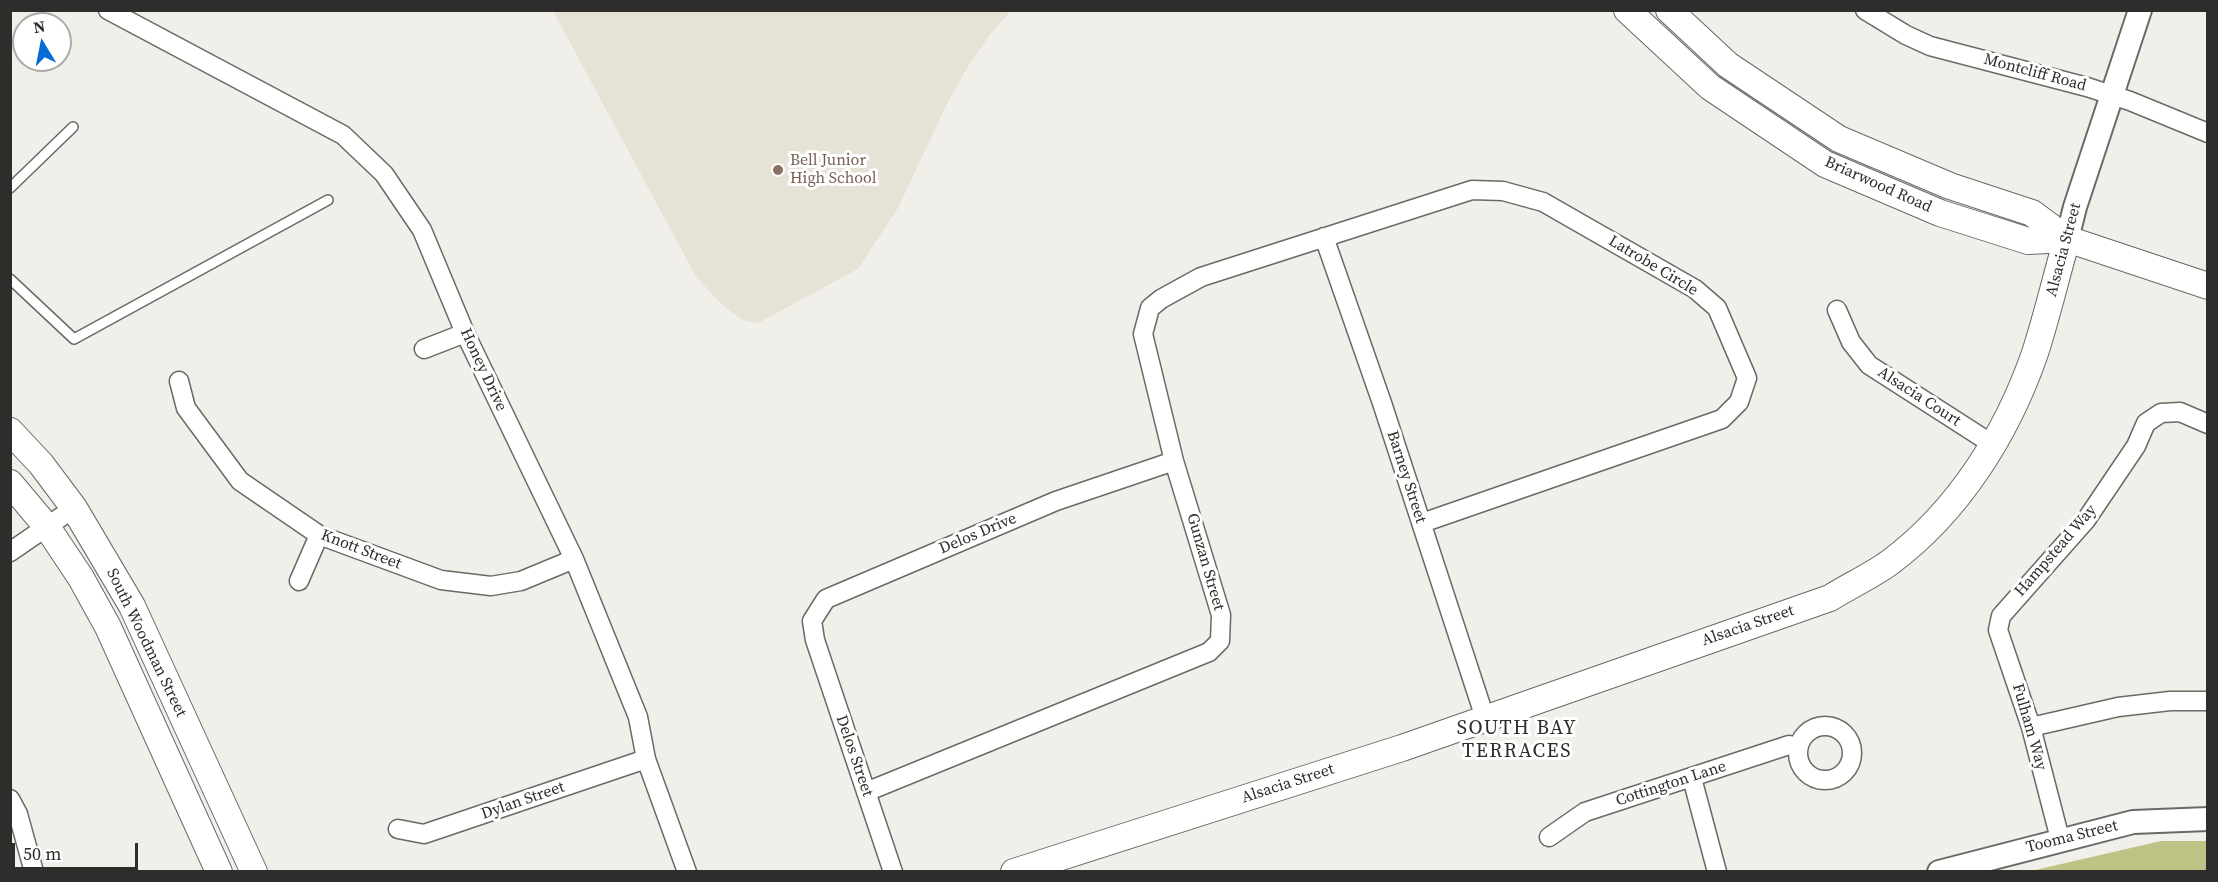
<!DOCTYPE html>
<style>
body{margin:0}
#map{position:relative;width:2218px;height:882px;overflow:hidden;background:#f1efea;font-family:"Source Serif 4",serif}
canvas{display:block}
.frame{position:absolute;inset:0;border:12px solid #2e2d2b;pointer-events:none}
.north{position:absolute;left:12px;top:12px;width:60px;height:60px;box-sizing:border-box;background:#fff;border:2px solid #ababaa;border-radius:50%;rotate:350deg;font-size:16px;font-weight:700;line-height:24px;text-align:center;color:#2e2d2b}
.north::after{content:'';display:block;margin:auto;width:21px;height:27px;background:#036dd5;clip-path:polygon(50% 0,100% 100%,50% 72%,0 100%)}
.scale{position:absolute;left:12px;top:843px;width:126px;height:27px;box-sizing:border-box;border:3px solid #2e2d2b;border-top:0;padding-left:8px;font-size:18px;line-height:21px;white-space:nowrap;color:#2e2d2b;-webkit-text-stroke:4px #fff;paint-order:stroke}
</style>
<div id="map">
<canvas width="2218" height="882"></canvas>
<div class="frame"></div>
<div class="north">N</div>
<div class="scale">50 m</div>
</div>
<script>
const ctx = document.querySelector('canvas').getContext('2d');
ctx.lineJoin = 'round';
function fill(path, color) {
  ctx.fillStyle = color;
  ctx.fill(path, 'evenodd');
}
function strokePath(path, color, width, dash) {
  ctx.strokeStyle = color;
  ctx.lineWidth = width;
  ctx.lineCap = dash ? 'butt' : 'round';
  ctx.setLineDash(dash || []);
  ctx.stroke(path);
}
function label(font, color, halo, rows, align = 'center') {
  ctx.font = font + ' "Source Serif 4",serif';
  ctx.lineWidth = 6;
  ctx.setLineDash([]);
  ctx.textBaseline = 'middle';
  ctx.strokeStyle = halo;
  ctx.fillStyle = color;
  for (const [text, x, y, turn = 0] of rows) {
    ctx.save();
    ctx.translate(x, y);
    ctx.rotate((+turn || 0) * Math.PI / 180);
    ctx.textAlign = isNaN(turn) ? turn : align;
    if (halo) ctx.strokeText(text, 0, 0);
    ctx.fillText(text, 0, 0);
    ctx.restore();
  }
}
const built = new Path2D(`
 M553 11H1011L991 33 967 68 946 106 898 208 858 269 758 323 742 320 731 312 712 295 694 273Z`);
const green = new Path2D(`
 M2161 841H2207V871H2031Z`);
const service = new Path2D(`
 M10 188 73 127
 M10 279 74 339 328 200`);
const minor = new Path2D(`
 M108 10 343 135 384 174 422 230 465 333 574 559 638 717 646 759 687 872
 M1865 10 1906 35 1930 46 2087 87 2130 101 2208 133
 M1324 237 1382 403 1485 718
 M1837 310 1851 342 1869 365 1992 444
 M424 349 465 333
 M179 381 186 408 240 481 319 535 441 580 491 586 521 581 574 559
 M10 552 74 508
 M299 581 319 535
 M1798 753a27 27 0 1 1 54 0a27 27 0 1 1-54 0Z
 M2031 727 2118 707 2170 701H2208
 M1692 778 1717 872
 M866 792 1209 652 1220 641 1221 615 1174 461 1143 334 1150 308 1161 299 1201 277 1472 190 1503 191 1543 202 1695 289 1717 308 1747 378 1739 402 1722 419 1422 523
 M10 799 18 814 34 872
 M398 829 424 834 646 759
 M1549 837 1585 812 1789 745 1798 747
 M2060 839 2031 727 1998 630 2001 616 2086 520 2136 446 2146 423 2161 413 2180 412 2208 424
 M893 872 815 640 812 621 826 599 1056 501 1174 461`);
const tertiary = new Path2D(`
 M2067 239 2075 207 2140 10
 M1939 872 2133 822 2208 819`);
const secondary = new Path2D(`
 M1627 10 1710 87 1825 164 1940 213 2028 241 2067 239
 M1669 10 1728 65 1839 139 1950 186 2032 213 2067 239 2208 286
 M10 431 41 464 74 508 132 606 254 872
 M10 483 47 527 81 578 108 627 219 872
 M1014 872 1402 748 1830 598C1849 586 1871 576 1889 563 1958 512 2007 434 2035 353 2047 316 2056 277 2067 239`);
const markers = [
 [778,170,6,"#8d6e63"]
];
const streetNames = [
 ["Montcliff Road",2035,73,15],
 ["Briarwood Road",1878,185,24],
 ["Alsacia Street",2064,250,-75],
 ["Latrobe Circle",1653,266,31],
 ["Honey Drive",483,370,65],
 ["Alsacia Court",1919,397,33],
 ["Barney Street",1406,477,72],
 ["Delos Drive",978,534,-23],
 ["Knott Street",361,550,21],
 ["Hampstead Way",2056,551,-49],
 ["Gunzan Street",1205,562,74],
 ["Alsacia Street",1748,626,-19],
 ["South Woodman Street",146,643,64],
 ["Fulham Way",2029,727,74],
 ["Delos Street",854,756,71],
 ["Alsacia Street",1288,784,-18],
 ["Cottington Lane",1671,784,-18],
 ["Dylan Street",523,801,-19],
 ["Tooma Street",2072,837,-14]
];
const educationNames = [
 ["Bell Junior",790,161],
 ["High School",790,179]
];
const quarterNames = [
 ["SOUTH BAY",1517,729],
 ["TERRACES",1517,752]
];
fill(built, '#e7e2d6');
fill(green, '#bec385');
strokePath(service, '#6a6964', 12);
strokePath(minor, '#6a6964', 21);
strokePath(tertiary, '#6a6964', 26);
strokePath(secondary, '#6a6964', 28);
strokePath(service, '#fff', 9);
strokePath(minor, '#fff', 18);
strokePath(tertiary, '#fff', 22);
strokePath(secondary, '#fff', 26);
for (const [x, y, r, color] of markers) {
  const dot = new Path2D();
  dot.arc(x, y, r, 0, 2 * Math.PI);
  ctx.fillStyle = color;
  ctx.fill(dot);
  strokePath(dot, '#fff', 2);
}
label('16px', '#2e2d2b', '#fff', streetNames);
label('16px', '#785e54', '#fff', educationNames, 'left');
ctx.letterSpacing = '1.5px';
label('20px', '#2e2d2b', '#fff', quarterNames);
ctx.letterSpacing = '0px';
</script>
